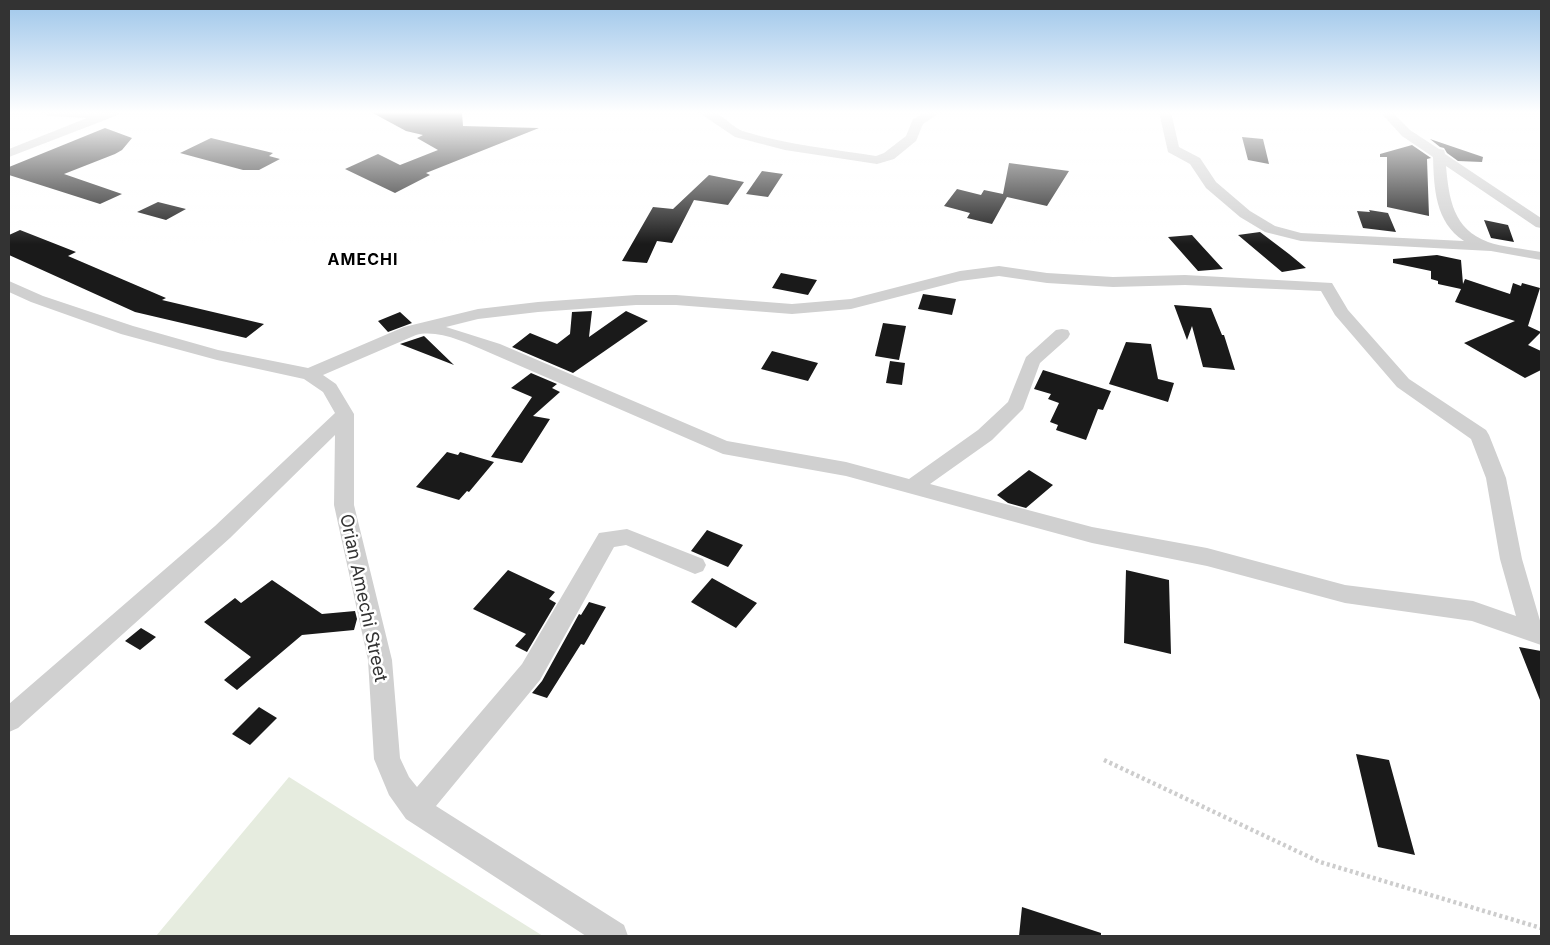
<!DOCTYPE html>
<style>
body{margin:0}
#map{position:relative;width:1550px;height:945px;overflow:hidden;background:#fff;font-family:Inter,sans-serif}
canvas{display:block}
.frame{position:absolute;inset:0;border:10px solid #333;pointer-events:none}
</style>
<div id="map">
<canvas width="1550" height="945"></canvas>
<div class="frame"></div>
</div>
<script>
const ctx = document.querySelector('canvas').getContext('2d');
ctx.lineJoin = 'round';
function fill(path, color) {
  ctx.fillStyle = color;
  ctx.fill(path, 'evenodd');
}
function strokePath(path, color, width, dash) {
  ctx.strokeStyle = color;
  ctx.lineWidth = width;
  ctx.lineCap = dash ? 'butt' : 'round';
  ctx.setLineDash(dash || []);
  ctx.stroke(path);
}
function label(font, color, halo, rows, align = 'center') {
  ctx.font = font + ' Inter,sans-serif';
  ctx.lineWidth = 5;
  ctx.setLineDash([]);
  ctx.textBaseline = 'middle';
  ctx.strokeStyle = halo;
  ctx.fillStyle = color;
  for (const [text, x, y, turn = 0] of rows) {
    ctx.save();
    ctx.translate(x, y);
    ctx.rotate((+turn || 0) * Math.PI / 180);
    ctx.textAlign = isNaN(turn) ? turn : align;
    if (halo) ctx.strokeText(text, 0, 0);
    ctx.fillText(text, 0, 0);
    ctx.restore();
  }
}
const green = new Path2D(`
 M289 777 543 936H156Z`);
const building = new Path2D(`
 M371 112H462L463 126 539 128 426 173 430 175 395 193 345 169 378 154 400 165 438 150 417 138 423 135 406 131Z
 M105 128 132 138 122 150 115 154 64 174 122 194 100 204 9 175V167Z
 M1242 137 1263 139 1269 164 1248 160Z
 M211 138 273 153 269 156 280 159 259 170H243L180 153Z
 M1430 139 1483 157 1482 162 1458 161 1447 153 1444 148 1440 147Z
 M1412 145 1431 158 1427 159 1429 216 1387 207V157H1380V154Z
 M1009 163 1069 171 1047 206 1007 197 992 224 967 218 970 213 944 206 957 189 981 195 984 190 1003 194Z
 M762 171 783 174 768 197 746 194Z
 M709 175 744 182 728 205 694 200 672 243 657 241 647 263 622 261 653 207 673 209Z
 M158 202 186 209 166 220 137 212Z
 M1369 210 1388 213 1396 232 1363 228 1357 211 1370 212Z
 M1484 220 1508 225 1514 242 1491 238Z
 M20 230 76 252 68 256 166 298 162 300 264 324 246 338 135 312 9 255V235Z
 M1260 232 1289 254 1306 268 1282 272 1238 235Z
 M1192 235 1201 245 1223 269 1198 271 1168 237Z
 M1437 255 1461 260 1463 284 1465 279 1510 294 1513 283 1521 286 1522 283 1540 288 1528 326 1541 332 1528 345 1541 351V370L1525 378 1464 343 1515 321 1455 302 1461 289 1438 284V281L1431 279V271L1393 263V259Z
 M781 273 817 280 808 295 772 288Z
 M923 294 956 299 952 315 918 309Z
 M1174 305 1211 308 1222 335H1224L1235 370 1203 367 1192 326 1187 340Z
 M592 311 589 337 626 311 648 321 573 373 512 347 530 333 557 344 570 334 572 312Z
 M400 312 412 323 388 332 378 321Z
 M883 323 906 326 899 360 875 356Z
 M424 336 454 365 400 344Z
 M1126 342 1151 344 1158 379 1174 383 1168 402 1109 384Z
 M772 351 818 363 808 381 761 369Z
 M890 361 905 363 902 385 886 383Z
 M1043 370 1111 391 1103 410 1098 409 1086 440 1056 430 1058 425 1050 422 1059 403 1048 399 1051 394 1034 389Z
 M531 373 557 384 552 388 560 392 533 416 550 419 522 463 491 457 532 397 511 388Z
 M447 452 458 455 460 452 494 462 469 492 467 491 459 500 416 487Z
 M1029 470 1053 485 1026 508 1008 503 997 495Z
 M707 530 743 545 728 567 691 551Z
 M508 570 555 592 549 599 556 603 527 652 515 646 526 634 473 609Z
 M1126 570 1169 580 1171 654 1124 643Z
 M712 578 757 603 736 628 691 602Z
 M272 580 322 614 355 611 357 619 354 630 302 635 237 690 224 680 251 657 204 622 235 598 241 603Z
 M589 602 606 607 584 645 581 644 547 698 532 693 542 681 579 614 581 615Z
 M141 628 156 637 140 650 125 641Z
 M1519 647 1541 651V700H1540Z
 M259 707 277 718 250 745 232 734Z
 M1356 754 1389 760 1415 855 1378 847Z
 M1022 907 1101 933V936H1019Z`);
const path = new Path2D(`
 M1104 760 1320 862 1541 928`);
const minor = new Path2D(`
 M42 112H95L100 113 120 112 118 115 9 157V149L87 118 48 116Z
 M698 112C724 108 726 126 746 132 788 145 833 149 876 156L884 153 906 136 913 119 927 112H941L923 124 916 141 894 159 877 164 785 150 735 137Z
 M1159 112H1171L1179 147 1200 158 1216 182 1250 211 1275 226 1301 233 1464 241C1435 222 1434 188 1433 157L1402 136 1380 112H1392L1410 130 1439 149 1444 150 1445 154 1541 218V228L1536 227 1446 166C1449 199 1453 229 1488 242 1501 247 1526 249 1541 252V260L1491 251 1301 241 1265 232 1240 217 1206 188 1190 164 1168 152Z
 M999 266 1047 273 1113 277 1185 275 1332 283 1348 310 1409 379 1486 430 1489 435 1506 478 1522 559 1541 624V645L1472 621 1345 603 1207 566 1092 543 846 476 723 454 488 352C467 343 438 329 416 335L323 375 336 384 354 414V505L392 660 400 758 409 777 417 787 522 664 599 533 627 529 703 559 706 565 703 571 695 574 626 545 614 547 540 680 436 806 624 925 628 936H586L406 819 389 795 374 759 368 660 334 505 335 435 230 538 18 728 9 732V704L215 526 335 413 323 392 304 379 217 360 121 334 31 302 9 292V281L43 296 133 326 218 350 308 368 404 327 478 309 538 302 636 295H676L792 304 851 299 960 271ZM999 276 1047 283 1113 287 1185 285 1321 291 1335 315 1397 387 1471 439 1486 478 1500 559 1516 616 1473 601 1345 585 1207 548 1092 527 930 484 992 440 1023 409 1040 363 1068 338 1070 334 1068 330 1062 329 1056 330 1026 357 1008 402 978 430 909 479 846 462 727 441 500 344 446 327 478 319 538 312 636 305H676L792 314 851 309 960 281Z`);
const farDistrictnames = [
 ["AMECHI",363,260]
];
const nearStreetnames = [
 ["Orian Amechi Street",363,598,78]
];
fill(green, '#e6ecdf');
fill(building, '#1a1a1a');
strokePath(path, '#cdcdcd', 4.5, [3, 3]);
fill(minor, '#d0d0d0');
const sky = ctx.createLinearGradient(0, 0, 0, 244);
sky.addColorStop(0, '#9ec6ea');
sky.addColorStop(0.46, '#fff');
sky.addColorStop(1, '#ffffff00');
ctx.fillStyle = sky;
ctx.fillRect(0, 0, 1550, 244);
ctx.letterSpacing = '1px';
label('bold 16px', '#000', '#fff', farDistrictnames);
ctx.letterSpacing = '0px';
label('18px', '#333', '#fff', nearStreetnames);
</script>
